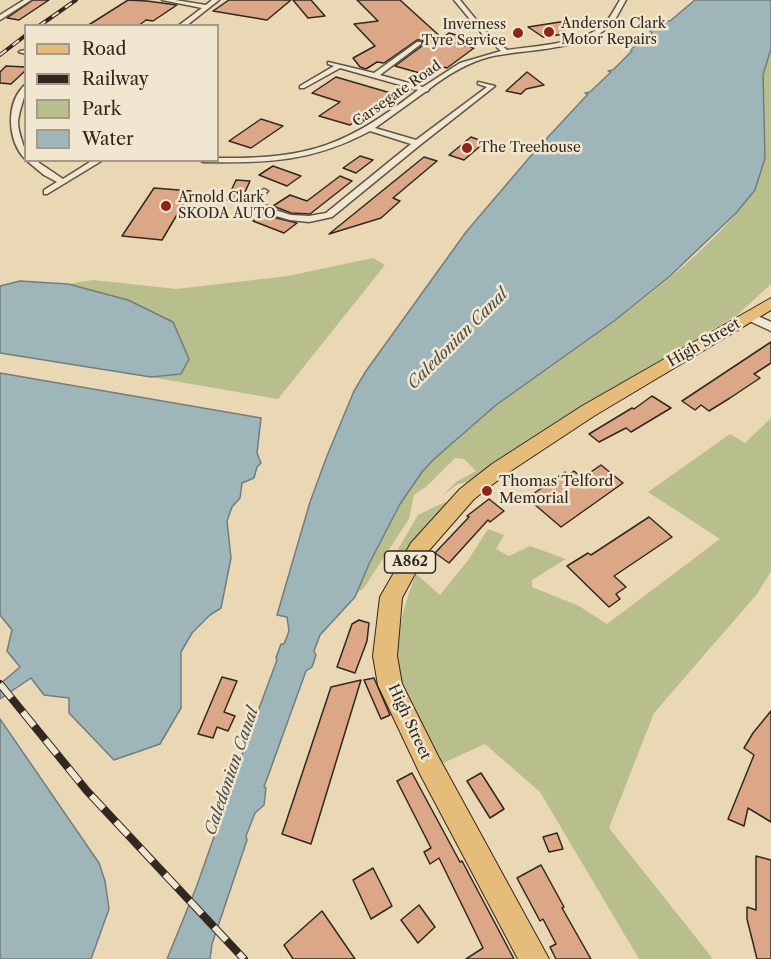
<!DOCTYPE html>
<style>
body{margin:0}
#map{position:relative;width:771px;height:959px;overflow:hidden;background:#ead8b5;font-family:"Libre Caslon Text",serif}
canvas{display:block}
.legend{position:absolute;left:24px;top:24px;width:195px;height:138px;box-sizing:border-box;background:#f1e6cf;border:2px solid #a59a89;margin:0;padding:8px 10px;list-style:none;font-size:18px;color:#332821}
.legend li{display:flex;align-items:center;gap:12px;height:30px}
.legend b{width:30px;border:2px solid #a59a89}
</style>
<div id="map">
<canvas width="771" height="959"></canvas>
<ul class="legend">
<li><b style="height:8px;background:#e5bc7a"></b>Road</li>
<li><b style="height:8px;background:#332821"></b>Railway</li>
<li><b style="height:16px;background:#b8be8c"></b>Park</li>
<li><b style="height:16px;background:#9eb6ba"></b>Water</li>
</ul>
</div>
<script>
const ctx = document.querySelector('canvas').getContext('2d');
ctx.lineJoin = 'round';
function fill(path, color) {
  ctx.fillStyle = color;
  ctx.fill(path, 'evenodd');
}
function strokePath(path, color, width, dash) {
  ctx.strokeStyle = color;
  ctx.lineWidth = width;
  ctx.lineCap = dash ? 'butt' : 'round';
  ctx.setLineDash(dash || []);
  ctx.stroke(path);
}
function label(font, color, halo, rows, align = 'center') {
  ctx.font = font + ' "Libre Caslon Text",serif';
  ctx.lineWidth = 5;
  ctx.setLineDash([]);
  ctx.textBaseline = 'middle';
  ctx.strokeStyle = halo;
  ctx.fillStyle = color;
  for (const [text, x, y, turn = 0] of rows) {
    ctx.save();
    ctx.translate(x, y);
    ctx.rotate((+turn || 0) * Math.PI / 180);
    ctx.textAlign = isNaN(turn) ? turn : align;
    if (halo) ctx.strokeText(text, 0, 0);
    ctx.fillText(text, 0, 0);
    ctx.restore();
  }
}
const green = new Path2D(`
 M771 49V284L736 316 560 419 494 462 469 482 458 484 442 496 456 482 476 471 464 459 455 458 427 486 414 495 409 519 363 589 357 592C375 552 394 506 422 472 456 431 502 400 545 370 619 318 700 264 755 190L764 66Z
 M373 258 385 265 278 399 151 377 181 374 128 300 68 284 93 280 176 289 288 276Z
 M771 418V571L757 594 654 713 609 828 713 959H639L540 792 485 744 441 764C428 738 399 691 398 663 396 632 405 602 416 574L440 595 469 559 488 529 504 535 496 549 509 556 530 546 566 559 532 580V587L579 606 607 624 720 539 648 492 730 434 745 443Z
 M445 502 448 504 420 534 398 564 391 561 418 515Z`);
const water = new Path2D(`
 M695 0H771V49L763 75 765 158 755 190 736 213 669 277 614 321 496 405 433 460 422 472 400 504 369 564 355 597 320 635 314 651 316 655 312 667 306 671 264 787 266 788 264 805 255 813 246 836 247 840 212 944 210 959H167L196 888 225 806 222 800 230 776H234L277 660 276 658 281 644H284L289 631 287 617 277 615 310 502 327 456 354 391 366 371 466 232 535 151 588 94 585 93 590 92 611 72 608 71 613 70 632 51 630 50 652 33 650 31 666 21H670Z
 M20 281 68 284 128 300 173 322 189 359 181 374 151 377 0 353V286Z
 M0 373 261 418 257 453 261 463 257 467 254 478 242 483 240 498 232 507 227 521 231 558 221 608 210 615 192 633 181 652V708L160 744 114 760 69 713V698L44 695 31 678 0 699V684L20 667 7 651 12 630 0 615Z
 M0 719 99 863 105 881 109 909 91 959H0Z`);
const building = new Path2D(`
 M33 0H49L19 20 7 18Z
 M128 0 147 1 177 5 153 21 146 20 138 26H87Z
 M229 0H291L267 20 213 11Z
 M293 0H311L325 16 308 18Z
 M357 0H400L442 38 449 33 463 37 454 43 474 48 447 68 436 65 423 74 395 66 422 46 423 40H417L384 63 377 62 366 69 360 67 353 58 375 46 354 24 378 21Z
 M579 19 581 24 561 31 565 34 543 37 528 27Z
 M6 66 26 67V70L11 84 0 83V72Z
 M527 72 544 85 526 89 521 94 506 91Z
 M336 77 394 94 350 125 319 116 340 102 312 93Z
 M261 119 283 126 251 148 229 141Z
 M471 137 485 142 464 160 449 155Z
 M360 156 373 160 356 173 343 168Z
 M424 157 437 161 393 198 400 201 381 218 329 234Z
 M273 166 301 176 287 186 259 175Z
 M340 176 352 181 310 214 291 213 273 206 290 195 307 201Z
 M236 180 250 181 241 201 227 200Z
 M154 188 191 191 162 240 122 236Z
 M264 213 268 216 297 223 284 233 253 221Z
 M771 342V363L754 374 760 378 730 398 709 411 701 405 695 410 682 401Z
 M652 396 671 408 631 432 626 428 599 442 589 434 632 408 634 409Z
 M601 465 623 483 561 527 527 498 565 472 568 475 574 471 582 478Z
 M489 499 504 511 490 522 488 520 449 563 435 553 469 517 467 516Z
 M649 517 672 537 614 576 626 587 616 594 620 599 609 607 567 566 588 553 591 555Z
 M359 620 369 623 367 641 355 673 337 667 352 624Z
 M222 677 237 681 224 712 235 716 228 731 217 727 213 738 198 734Z
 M374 678 390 715 381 719 364 680Z
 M361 680 311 844 282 834 331 687Z
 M771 711V822L748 808 744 826 728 819 754 755 744 748 753 733Z
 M412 773 460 862 462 861 514 959H466L483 948 439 858 430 864 424 852 431 848 397 781Z
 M481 773 504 809 490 818 467 781Z
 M557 833 563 849 549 852 543 837Z
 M756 856 771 860V959H757L747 919V907L756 910Z
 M541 865 564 907 562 908 591 959H556L550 947 556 944 543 919 540 921 517 878Z
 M373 868 392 906 371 919 353 880Z
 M419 905 435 927 418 943 401 920Z
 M322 911 355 959H293L284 945Z`);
const minor = new Path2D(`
 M24 0H31L0 20V15Z
 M162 0H175L206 5 212 0H219L186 26H178L202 8Z
 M454 0H460L487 33 507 50C534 46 584 44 604 24 611 17 615 8 620 0H626C620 10 615 23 605 30 575 51 524 49 489 57 467 63 447 75 429 89L428 91 425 92 375 128 416 140 487 87 478 84V82L495 86 420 145 332 217 309 222 290 220 269 214 251 202 254 194 264 189 268 191 261 197 259 201 275 210 291 215 309 216 326 213 411 144 370 131C312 162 267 163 203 162L199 160H218V158C309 159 346 146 418 90L340 68 304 88H300V86L334 66 328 64V62L374 73 417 42H421V44L380 75 423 87 460 63 501 51 483 35Z
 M26 50V54L19 52 20 51Z
 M26 84C26 97 19 109 18 122 18 136 26 146 26 160 7 141 5 102 26 84Z
 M26 160H35L63 179 93 160H103L47 194H44V190L57 182 44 175Z`);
const tertiary = new Path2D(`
 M749 312 771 322V331L745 319 743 316Z`);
const primary = new Path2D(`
 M771 298V310L594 416 506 474 474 499 425 555 402 598 397 656 402 684 438 756 549 959H518L420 774 378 685 373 656 380 597 411 543 460 489 492 464 582 406Z`);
const railFar1 = new Path2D(`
 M39 26 76 0
 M0 55 26 35`);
const rail = new Path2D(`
 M0 684 87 791 244 959`);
const markers = [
 [549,32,6,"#8f2418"],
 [518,33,6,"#8f2418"],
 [467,148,6,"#8f2418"],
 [166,206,6,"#8f2418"],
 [487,491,6,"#8f2418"]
];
const farPoinames = [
 ["Anderson Clark",561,24],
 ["Motor Repairs",561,40],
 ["Inverness",506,25,"right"],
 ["Tyre Service",506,41,"right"],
 ["The Treehouse",479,148],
 ["Arnold Clark",178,198],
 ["SKODA AUTO",178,214]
];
const farStreetnames = [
 ["Carsegate Road",397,94,-35]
];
const shields = [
 [410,562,51]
];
const shieldNames = [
 ["A862",410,562]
];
const streetNames = [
 ["High Street",704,343,-30],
 ["High Street",409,722,65]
];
const poiNames = [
 ["Thomas Telford",499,482],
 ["Memorial",499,499]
];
const waterNames = [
 ["Caledonian Canal",458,339,-45],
 ["Caledonian Canal",232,771,-71]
];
fill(green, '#b8be8c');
fill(water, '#9eb6ba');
strokePath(water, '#737d7d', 1.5);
fill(building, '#dba786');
strokePath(building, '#332821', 1.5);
strokePath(minor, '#615446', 3);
strokePath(tertiary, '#615446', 3);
strokePath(primary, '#332821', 2);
fill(minor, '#f1e6cf');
fill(tertiary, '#f1e6cf');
fill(primary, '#e5bc7a');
strokePath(railFar1, '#332821', 4);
strokePath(rail, '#332821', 8);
strokePath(railFar1, '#f1e6cf', 2, [8]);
strokePath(rail, '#f1e6cf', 6, [18]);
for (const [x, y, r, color] of markers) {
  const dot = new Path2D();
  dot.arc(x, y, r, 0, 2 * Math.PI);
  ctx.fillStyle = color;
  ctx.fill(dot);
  strokePath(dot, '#f1e6cf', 2);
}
label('14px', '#332821', '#f1e6cf', farPoinames, 'left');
label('14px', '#332821', '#f1e6cf', farStreetnames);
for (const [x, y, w] of shields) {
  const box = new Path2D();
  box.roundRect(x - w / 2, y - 11, w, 22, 4.5);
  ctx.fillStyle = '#f1e6cf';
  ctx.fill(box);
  strokePath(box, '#332821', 1.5);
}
label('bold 14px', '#332821', null, shieldNames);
label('15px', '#332821', '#f1e6cf', streetNames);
label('15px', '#332821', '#f1e6cf', poiNames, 'left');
label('italic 16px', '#4e4c47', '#f1e6cf', waterNames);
</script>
